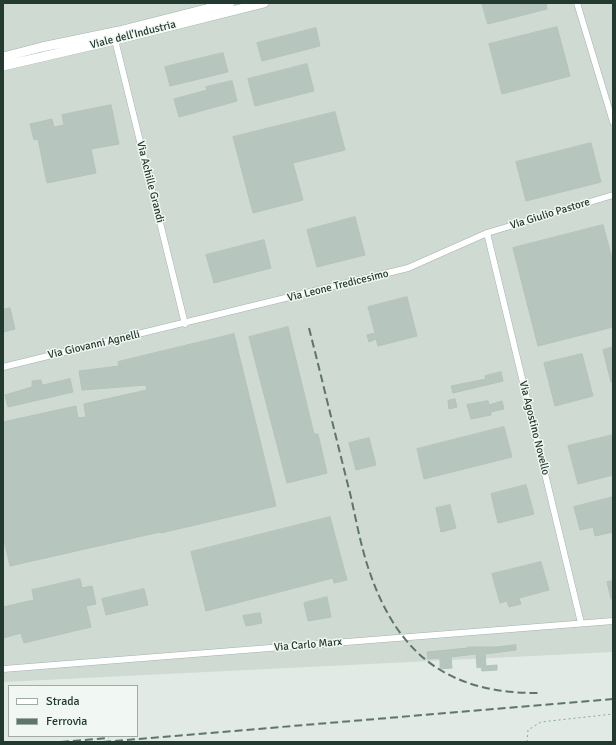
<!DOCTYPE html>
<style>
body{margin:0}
#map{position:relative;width:616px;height:745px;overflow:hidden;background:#e1eae5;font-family:Signika,sans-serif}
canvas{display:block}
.frame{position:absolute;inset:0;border:4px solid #233a30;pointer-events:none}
.legend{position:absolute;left:8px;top:685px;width:130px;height:52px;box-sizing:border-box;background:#f1f7f3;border:1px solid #9faba5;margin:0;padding:5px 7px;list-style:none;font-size:12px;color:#233a30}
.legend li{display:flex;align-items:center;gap:8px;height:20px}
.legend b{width:20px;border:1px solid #9faba5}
</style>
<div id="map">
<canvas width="616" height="745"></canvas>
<div class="frame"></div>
<ul class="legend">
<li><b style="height:5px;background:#fff"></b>Strada</li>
<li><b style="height:5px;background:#5d756b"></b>Ferrovia</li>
</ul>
</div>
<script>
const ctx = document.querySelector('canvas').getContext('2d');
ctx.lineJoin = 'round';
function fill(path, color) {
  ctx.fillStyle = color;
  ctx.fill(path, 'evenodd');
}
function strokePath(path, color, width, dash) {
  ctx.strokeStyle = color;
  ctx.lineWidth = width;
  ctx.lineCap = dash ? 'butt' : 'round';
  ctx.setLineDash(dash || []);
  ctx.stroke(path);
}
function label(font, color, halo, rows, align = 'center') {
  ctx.font = font + ' Signika,sans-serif';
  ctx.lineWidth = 3;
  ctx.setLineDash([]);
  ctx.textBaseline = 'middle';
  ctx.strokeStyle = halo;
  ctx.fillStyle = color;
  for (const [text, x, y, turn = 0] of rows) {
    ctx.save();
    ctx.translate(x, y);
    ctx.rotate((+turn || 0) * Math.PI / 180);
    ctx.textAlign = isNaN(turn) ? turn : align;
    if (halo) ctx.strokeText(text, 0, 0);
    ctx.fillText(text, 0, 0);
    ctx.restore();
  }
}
const built = new Path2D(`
 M3 3H613V652L3 682Z`);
const building = new Path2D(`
 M482 3H546L547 9 488 24Z
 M557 27 570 76 502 94 489 44Z
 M316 28 320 46 262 61 257 43Z
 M223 53 228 72 170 86 165 67Z
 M307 64 314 91 255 106 248 79Z
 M232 81 237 101 179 117 174 99 207 90 206 87Z
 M111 105 119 144 91 149 96 173 47 183 38 139 34 140 30 124 52 119 54 127 64 125 62 115Z
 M335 112 345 150 293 163 303 200 253 213 233 137Z
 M591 143 601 182 526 201 516 162Z
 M355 217 365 255 317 267 307 230Z
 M603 225 613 262V327L538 346 513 248Z
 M264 240 271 268 214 283 206 255Z
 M407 297 417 336 378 346 376 339 369 342 367 335 375 333 368 307Z
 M10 308 15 329 3 332V310Z
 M288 327 314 434H318L327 473 287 483 249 337Z
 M234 334 276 506 161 533 160 532 10 566 3 536V422L76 406 78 418 86 417 84 404 147 390 146 385 82 390 79 371 119 366 118 362Z
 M613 347V381L611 382 603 350Z
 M582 354 593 396 555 406 544 363Z
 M501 372 503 381 453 393 451 386 486 379 485 376Z
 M70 379 73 392 8 407 5 395 32 387V381L41 380 42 385Z
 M455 399 457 407 449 409 448 401Z
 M488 401 489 405 502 401 504 409 491 412V415L471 419 467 405Z
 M504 427 512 457 424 479 417 449Z
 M613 435V475L578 484 568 446Z
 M369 438 376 465 356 470 349 443Z
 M526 485 534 514 498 523 491 494Z
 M613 497V532L595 536 593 527 580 530 574 507Z
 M450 505 456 528 441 532 436 508Z
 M330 517 347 580 334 583 333 578 206 611 191 552Z
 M541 562 549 590 519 598 521 604 509 607 507 601 500 603 492 574Z
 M80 579 82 588 92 586 96 604 86 606 91 627 24 643 21 633 3 638V607L34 600 32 590Z
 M613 581V599H611L607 582Z
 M144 589 148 605 106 615 102 599Z
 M327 597 331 617 308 621 304 603Z
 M260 613 262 623 246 626 243 616Z
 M516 645V650L485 654 486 666 497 665V670L482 671 481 667 477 668 476 654 451 657 452 668 440 669V658L428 659 427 652 468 648 467 647H496Z`);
const path = new Path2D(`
 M527 742 528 730 541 722 613 714`);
const minor = new Path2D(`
 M577 3 613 122
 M115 40 185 324
 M487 233 581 623
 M3 367 408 268 487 233 613 195
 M3 669 613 621`);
const secondary = new Path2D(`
 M3 57 42 47 119 31 230 3
 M3 66 115 40 264 3`);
const rail = new Path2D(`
 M309 328C323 383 336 438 350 493 356 519 361 548 370 573 399 657 451 694 540 693
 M61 742 109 738
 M103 742 613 699`);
const streetNames = [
 ["Viale dell'Industria",133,35,-14],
 ["Via Achille Grandi",150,182,76],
 ["Via Giulio Pastore",550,214,-17],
 ["Via Leone Tredicesimo",338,286,-14],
 ["Via Giovanni Agnelli",94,345,-13],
 ["Via Agostino Novello",534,428,76],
 ["Via Carlo Marx",308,645,-5]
];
fill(built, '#cfdad3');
fill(building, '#b6c5bd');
strokePath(building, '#b4c3bb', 1);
strokePath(minor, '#a4b2ab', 7);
strokePath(secondary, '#a1b5ab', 10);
strokePath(path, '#83ac99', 1, [2, 3]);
strokePath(minor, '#fff', 6);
strokePath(secondary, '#fff', 9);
strokePath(rail, '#5d756b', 2, [8, 4]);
label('11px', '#233a30', '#f1f7f3', streetNames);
</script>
